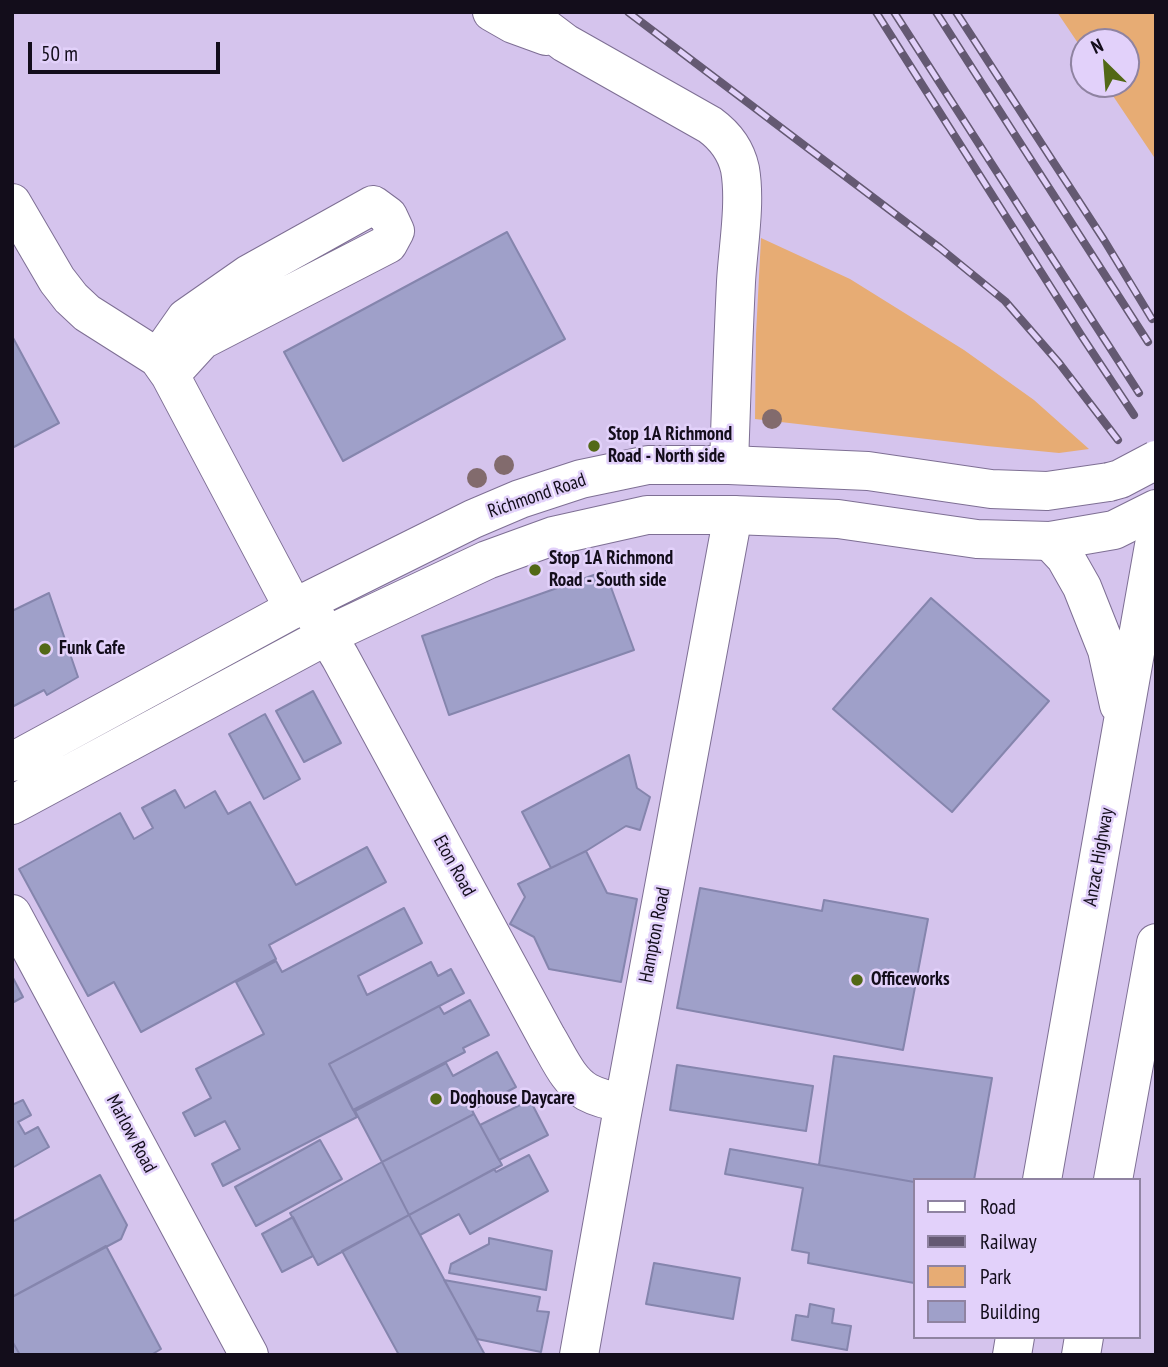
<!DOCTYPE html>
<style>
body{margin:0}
#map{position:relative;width:1168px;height:1367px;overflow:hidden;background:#d5c4ed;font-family:"PT Sans Narrow",sans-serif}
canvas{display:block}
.frame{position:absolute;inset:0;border:14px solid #130d1b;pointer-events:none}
.legend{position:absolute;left:913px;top:1178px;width:228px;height:161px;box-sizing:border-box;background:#e2d1fa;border:2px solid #8f83a1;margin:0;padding:9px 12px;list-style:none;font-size:21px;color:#130d1b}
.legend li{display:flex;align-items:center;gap:14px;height:35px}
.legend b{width:35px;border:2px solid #8f83a1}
.north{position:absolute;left:1070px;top:28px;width:70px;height:70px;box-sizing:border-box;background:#e2d1fa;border:2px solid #8f83a1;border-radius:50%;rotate:335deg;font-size:19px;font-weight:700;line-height:28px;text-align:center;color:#130d1b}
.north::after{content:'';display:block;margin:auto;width:24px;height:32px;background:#526816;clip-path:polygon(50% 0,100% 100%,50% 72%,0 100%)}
.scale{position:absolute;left:28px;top:42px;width:192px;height:32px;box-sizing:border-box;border:4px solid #130d1b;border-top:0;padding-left:9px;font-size:21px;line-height:24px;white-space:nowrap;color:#130d1b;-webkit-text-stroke:5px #e2d1fa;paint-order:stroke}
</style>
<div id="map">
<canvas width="1168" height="1367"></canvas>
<div class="frame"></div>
<ul class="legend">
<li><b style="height:9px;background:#fff"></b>Road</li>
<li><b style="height:9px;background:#645972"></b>Railway</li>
<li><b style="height:19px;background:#e7ac74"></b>Park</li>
<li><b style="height:19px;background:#9fa0c9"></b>Building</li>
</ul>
<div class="north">N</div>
<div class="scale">50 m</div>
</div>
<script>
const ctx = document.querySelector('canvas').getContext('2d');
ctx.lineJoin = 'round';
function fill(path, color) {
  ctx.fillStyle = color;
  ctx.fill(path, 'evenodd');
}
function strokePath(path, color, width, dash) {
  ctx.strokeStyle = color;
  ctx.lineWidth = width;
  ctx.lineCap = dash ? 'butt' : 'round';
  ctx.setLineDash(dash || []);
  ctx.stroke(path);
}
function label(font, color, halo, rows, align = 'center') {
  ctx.font = font + ' "PT Sans Narrow",sans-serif';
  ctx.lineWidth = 5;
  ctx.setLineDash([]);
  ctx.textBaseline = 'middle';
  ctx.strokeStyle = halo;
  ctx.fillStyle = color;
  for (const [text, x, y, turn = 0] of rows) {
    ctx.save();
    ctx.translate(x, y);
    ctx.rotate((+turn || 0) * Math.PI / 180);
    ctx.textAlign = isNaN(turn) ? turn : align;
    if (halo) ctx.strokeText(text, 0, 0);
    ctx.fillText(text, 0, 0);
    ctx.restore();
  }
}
const green = new Path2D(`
 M1057 12H1156V160L1105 84H1126V42H1084V52Z
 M761 238 850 279 964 350 1034 400 1089 449 1059 453 987 446 755 419 756 334Z`);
const building = new Path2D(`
 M507 232 565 339 343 461 284 352Z
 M12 336 59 423 12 448Z
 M605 571 634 650 449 715 422 636Z
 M49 593 78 677 47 695 44 690 12 707V611Z
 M931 598 1049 701 952 812 833 709Z
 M313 691 341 743 304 762 276 711Z
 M265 714 300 779 264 799 229 734Z
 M629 755 637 788 650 797 640 830 626 826 586 851 551 868 522 812Z
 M175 790 185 808 215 791 228 814 250 802 296 885 367 847 386 882 269 945 276 959 141 1032 114 982 88 996 19 869 120 813 134 839 153 828 142 808Z
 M586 851 607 893 637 899 621 982 549 969 534 937 510 924 525 897 518 884Z
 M700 888 822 911 824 900 928 919 903 1050 677 1008Z
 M404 908 422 943 358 976 367 995 431 962 438 976 451 969 464 993 329 1064 357 1117 223 1186 212 1164 240 1149 225 1121 195 1136 183 1113 211 1098 196 1069 264 1034 236 982 276 961 282 972Z
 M12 976 23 997 12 1003Z
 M470 1000 489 1035 463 1048 465 1052 353 1110 329 1064 439 1006 444 1014Z
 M497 1052 516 1087 472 1110 474 1114 382 1162 355 1111 446 1063 453 1076Z
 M834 1056 992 1078 974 1180H914V1182L819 1165Z
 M677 1065 813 1086 806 1131 670 1110Z
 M23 1100 31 1115 18 1122 25 1134 38 1127 49 1147 12 1168V1105Z
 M530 1100 548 1135 499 1160 480 1125Z
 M474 1114 502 1165 409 1215 382 1162Z
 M320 1140 342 1179 256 1226 235 1187Z
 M730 1149 914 1182V1283L808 1263 809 1253 792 1250 803 1188 725 1174Z
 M529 1155 548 1191 470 1234 459 1214 420 1235 409 1215 494 1169 496 1172Z
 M382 1162 409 1215 318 1265 290 1213Z
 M100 1175 127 1225 121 1239 12 1297V1222Z
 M409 1215 420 1235 485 1355H399L342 1251Z
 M293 1217 313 1256 282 1272 262 1234Z
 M489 1238 552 1251 546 1290 449 1273 451 1264 489 1244Z
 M106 1246 161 1349 151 1355H20L12 1341V1297Z
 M654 1263 740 1278 733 1319 646 1304Z
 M444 1280 540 1297 537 1311 549 1312 541 1352 477 1339Z
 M810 1304 834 1309 832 1323 851 1326 847 1350 792 1340 796 1315 808 1317Z
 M12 1341 20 1355H12Z`);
const minor = new Path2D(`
 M492 12 513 24 546 36
 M524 12 565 43 710 125C725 136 736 151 740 169 746 203 738 247 736 282 733 343 731 404 729 465
 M12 203 57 280 71 298 87 313 158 358 170 375 294 609
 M158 358 186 318 249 274 373 205 388 216 395 231 388 244 202 340 170 375
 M309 606 340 657 547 1038C558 1056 568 1081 587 1092 598 1098 611 1101 624 1103
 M12 914 249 1355
 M579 1355 621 1119 733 515`);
const major = new Path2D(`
 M12 762 306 602 473 519 520 499 581 479 648 465H729L868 471 991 489 1047 491 1109 482
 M12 805 328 635 487 560 553 536 647 515H733L838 519 977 539 1050 541 1114 530 1156 509`);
const highway = new Path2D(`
 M1050 541 1065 557 1082 587 1107 650 1119 705
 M1042 1180 1156 534
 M1113 1180 1156 943
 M1012 1355 1015 1337
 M1081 1355 1084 1337`);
const rail = new Path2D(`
 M628 12 940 248 1005 301 1059 363 1118 440
 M876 12 1081 335 1134 415
 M894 12 1139 393
 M936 12 1148 342
 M956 12 1104 240 1152 319`);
const majorBridge = new Path2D(`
 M1109 482 1120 479 1156 460`);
const trees = [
 [772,419],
 [504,465],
 [477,478]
];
const markers = [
 [594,446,7,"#526816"],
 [535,570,7,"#526816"],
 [45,649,7,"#526816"],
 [857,980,7,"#526816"],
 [436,1099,7,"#526816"]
];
const poiNames = [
 ["Stop 1A Richmond",608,435],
 ["Road - North side",608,457],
 ["Stop 1A Richmond",549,559],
 ["Road - South side",549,581],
 ["Funk Cafe",59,649],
 ["Officeworks",871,980],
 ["Doghouse Daycare",450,1099]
];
const streetNames = [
 ["Richmond Road",537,496,-19],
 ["Anzac Highway",1099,857,-80],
 ["Eton Road",454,866,61],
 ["Hampton Road",655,935,-79],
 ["Marlow Road",131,1134,62]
];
fill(green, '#e7ac74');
fill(building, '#9fa0c9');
strokePath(building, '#8585ad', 2);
strokePath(minor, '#7e6f94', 40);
strokePath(major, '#7e6f94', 40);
strokePath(highway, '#7e6f94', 40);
strokePath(minor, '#fff', 38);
strokePath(major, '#fff', 38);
strokePath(highway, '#fff', 38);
strokePath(rail, '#645972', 8);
strokePath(rail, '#e2d1fa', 5, [16]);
strokePath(majorBridge, '#7e6f94', 40, []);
strokePath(majorBridge, '#fff', 38);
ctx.fillStyle = '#826b6d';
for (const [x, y] of trees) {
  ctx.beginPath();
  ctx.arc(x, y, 10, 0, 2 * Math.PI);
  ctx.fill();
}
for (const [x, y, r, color] of markers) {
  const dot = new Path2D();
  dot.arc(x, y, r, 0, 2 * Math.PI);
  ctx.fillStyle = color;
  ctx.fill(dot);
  strokePath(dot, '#e2d1fa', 2.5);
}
label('bold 19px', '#130d1b', '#e2d1fa', poiNames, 'left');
label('19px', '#130d1b', '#e2d1fa', streetNames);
</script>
